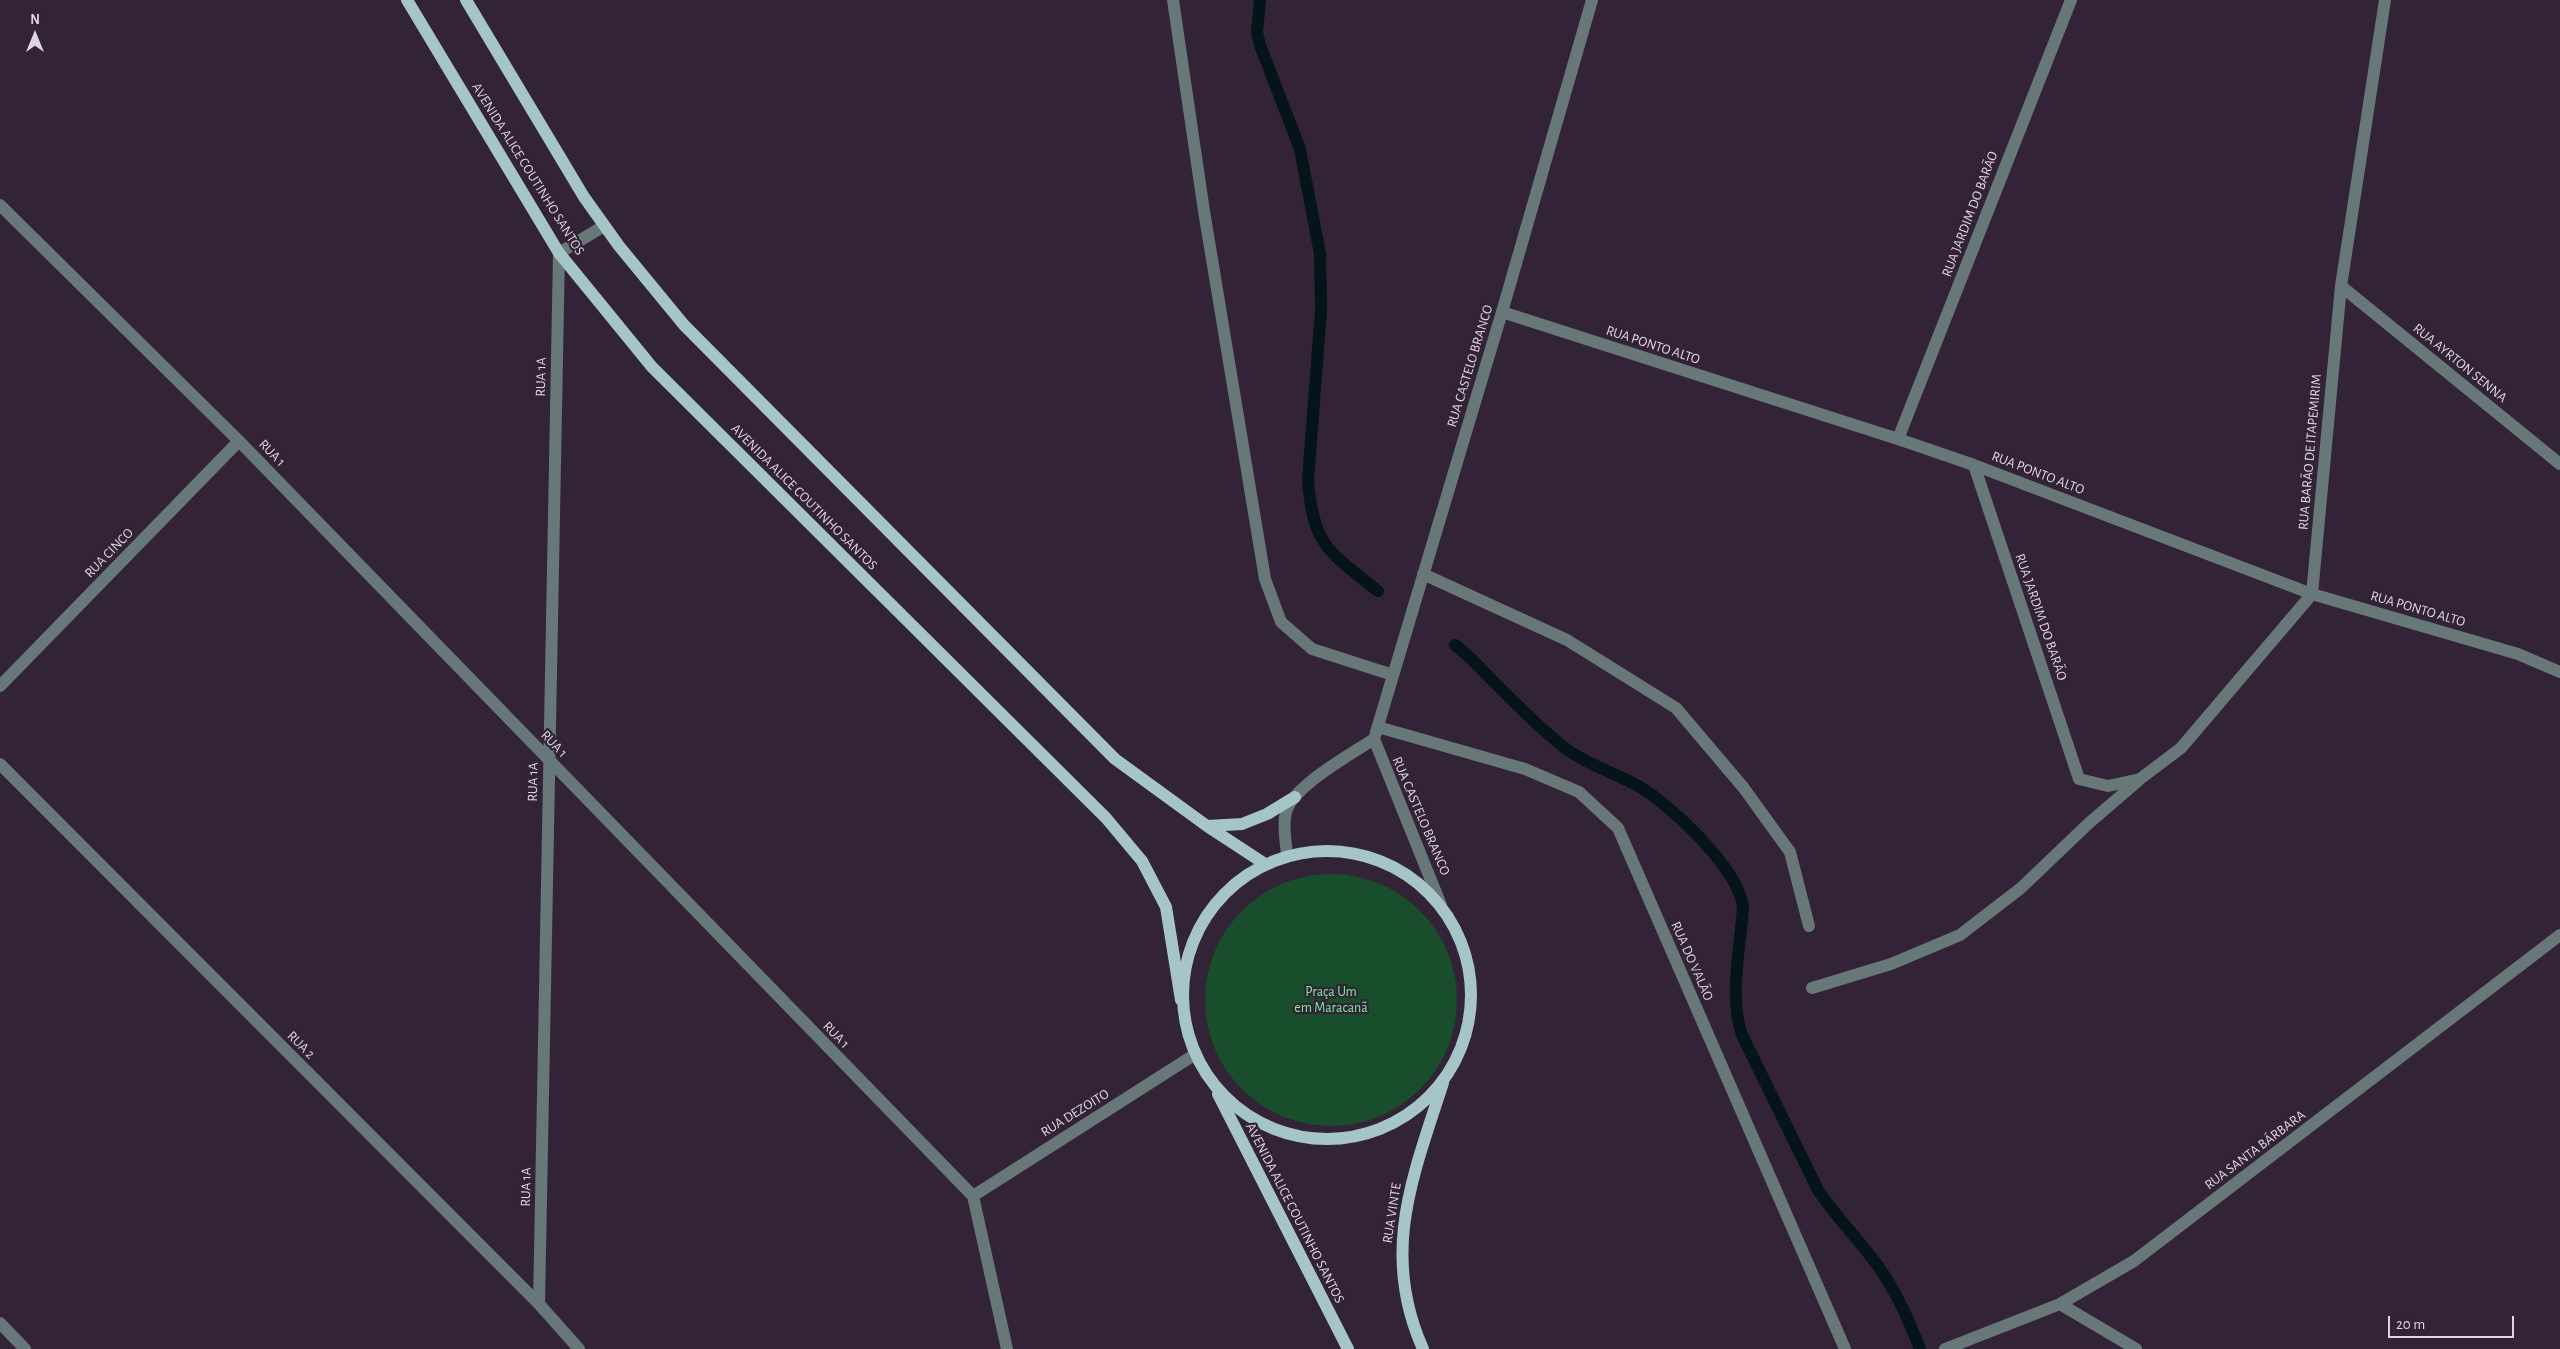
<!DOCTYPE html>
<meta charset="utf-8">
<style>
body{margin:0}
#map{position:relative;width:2560px;height:1349px;overflow:hidden;background:#332337;font-family:"Alegreya Sans",sans-serif}
canvas{display:block}
.north{position:absolute;left:10px;top:10px;width:50px;height:50px;-webkit-text-stroke:4px #332337;paint-order:stroke;rotate:0deg;font-size:14px;font-weight:700;line-height:20px;text-align:center;color:#dfd5e2}
.north::after{content:'';display:block;margin:auto;width:18px;height:22px;background:#dfd5e2;clip-path:polygon(50% 0,100% 100%,50% 72%,0 100%)}
.scale{position:absolute;left:2388px;top:1316px;width:126px;height:22px;box-sizing:border-box;border:2px solid #dfd5e2;border-top:0;padding-left:6px;font-size:15px;line-height:18px;white-space:nowrap;color:#dfd5e2;-webkit-text-stroke:4px #332337;paint-order:stroke}
</style>
<div id="map">
<canvas width="2560" height="1349"></canvas>
<div class="north">N</div>
<div class="scale">20 m</div>
</div>
<script>
const ctx = document.querySelector('canvas').getContext('2d');
ctx.lineJoin = 'round';
function fill(path, color) {
  ctx.fillStyle = color;
  ctx.fill(path, 'evenodd');
}
function strokePath(path, color, width, dash) {
  ctx.strokeStyle = color;
  ctx.lineWidth = width;
  ctx.lineCap = dash ? 'butt' : 'round';
  ctx.setLineDash(dash || []);
  ctx.stroke(path);
}
function label(font, color, halo, rows, align = 'center') {
  ctx.font = font + ' "Alegreya Sans",sans-serif';
  ctx.lineWidth = 4.5;
  ctx.setLineDash([]);
  ctx.textBaseline = 'middle';
  ctx.strokeStyle = halo;
  ctx.fillStyle = color;
  for (const [text, x, y, turn = 0] of rows) {
    ctx.save();
    ctx.translate(x, y);
    ctx.rotate((+turn || 0) * Math.PI / 180);
    ctx.textAlign = isNaN(turn) ? turn : align;
    if (halo) ctx.strokeText(text, 0, 0);
    ctx.fillText(text, 0, 0);
    ctx.restore();
  }
}
const green = new Path2D(`
 M1205 1000a126 126 0 1 1 252 0a126 126 0 1 1-252 0Z`);
const stream = new Path2D(`
 M1260 0 1257 32 1260 45 1300 149 1320 254 1321 310 1308 480C1313 546 1329 552 1378 591
 M1455 645C1469 655 1478 666 1490 678 1514 702 1539 728 1565 748 1587 765 1616 773 1640 787 1672 806 1740 870 1743 908 1740 949 1729 996 1742 1035L1818 1190C1836 1217 1859 1240 1878 1266 1896 1291 1909 1320 1920 1349`);
const minor = new Path2D(`
 M1173 0 1204 211 1265 579 1281 622 1312 649 1393 675
 M0 205 239 441 973 1196 1007 1349
 M2341 286 2560 464
 M1502 312 1898 439 1974 465 2312 594 2518 654 2560 672
 M1898 439 2071 0
 M1974 465 2079 779 2108 786 2140 779 2181 748 2312 594 2341 286 2385 0
 M1423 574 1567 640 1676 708 1743 787 1790 852 1809 926
 M0 686 239 441
 M1378 727 1525 769 1579 792 1618 828 1845 1349
 M0 764 539 1304 579 1349
 M1287 856C1286 841 1282 823 1287 809 1297 784 1351 754 1374 739
 M1441 905 1374 739 1502 312 1592 0
 M1812 988 1891 964 1960 935 2021 888 2089 823 2138 781
 M973 1196 1194 1055
 M539 1304 559 253 604 226
 M2060 1304 2136 1349
 M0 1323 25 1349
 M1945 1349 2060 1304 2134 1261 2560 935`);
const major = new Path2D(`
 M407 0 559 253 652 367 1106 818 1142 861 1166 907 1181 1000
 M466 0 584 197 619 246 684 325 1115 759 1207 826 1265 864
 M1207 826 1242 824 1267 814 1295 797
 M1183 995a144 144 0 1 1 288 0a144 144 0 1 1-288 0Z
 M1218 1094 1348 1349
 M1423 1349C1380 1253 1413 1176 1443 1083`);
const streetNames = [
 ["AVENIDA ALICE COUTINHO SANTOS",528,169,58],
 ["RUA JARDIM DO BARÃO",1970,214,-69],
 ["RUA PONTO ALTO",1653,345,18],
 ["RUA AYRTON SENNA",2460,363,39],
 ["RUA CASTELO BRANCO",1470,366,-73],
 ["RUA 1A",541,377,-89],
 ["RUA BARÃO DE ITAPEMIRIM",2310,452,-85],
 ["RUA 1",272,453,46],
 ["RUA PONTO ALTO",2038,473,21],
 ["AVENIDA ALICE COUTINHO SANTOS",804,497,45],
 ["RUA CINCO",109,553,-46],
 ["RUA PONTO ALTO",2418,609,16],
 ["RUA JARDIM DO BARÃO",2041,617,71],
 ["RUA 1",554,744,46],
 ["RUA 1A",533,782,-89],
 ["RUA CASTELO BRANCO",1421,816,67],
 ["RUA DO VALÃO",1692,961,66],
 ["RUA 1",836,1035,46],
 ["RUA 2",301,1045,45],
 ["RUA DEZOITO",1075,1113,-32],
 ["RUA SANTA BÁRBARA",2255,1150,-37],
 ["RUA 1A",526,1187,-89],
 ["AVENIDA ALICE COUTINHO SANTOS",1295,1213,63],
 ["RUA VINTE",1392,1213,-81]
];
const parkNames = [
 ["Praça Um",1331,992],
 ["em Maracanã",1331,1008]
];
fill(green, '#184e2b');
strokePath(stream, '#051419', 12);
strokePath(minor, '#687778', 12);
strokePath(major, '#a5c5c6', 12);
label('14px', '#dfd5e2', '#332337', streetNames);
label('14px', '#7aeb9d', '#332337', parkNames);
</script>
